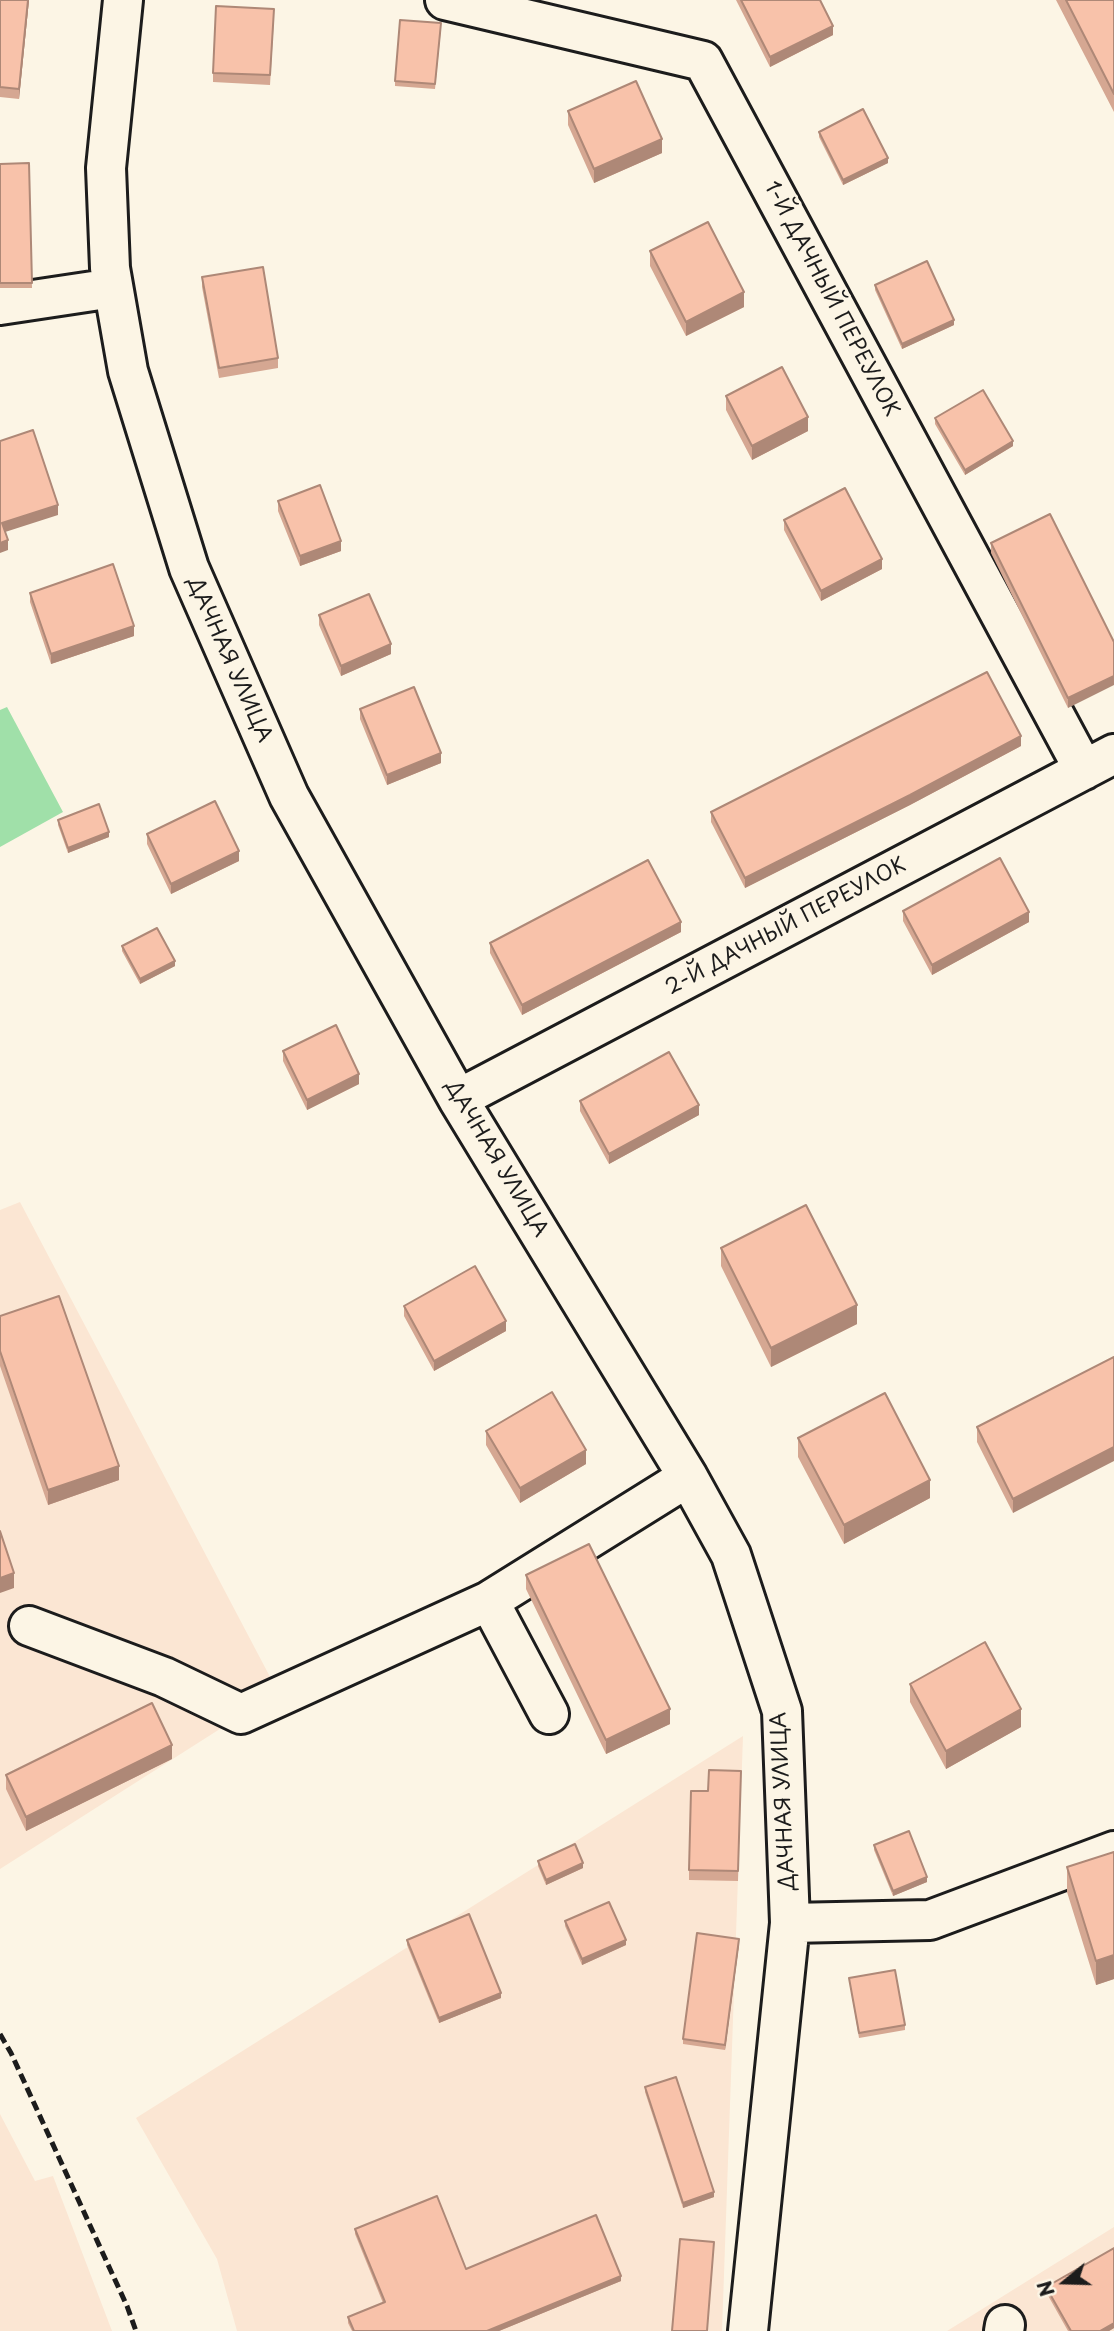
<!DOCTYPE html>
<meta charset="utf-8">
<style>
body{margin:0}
#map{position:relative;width:1114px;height:2331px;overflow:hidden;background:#fcf5e5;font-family:"Playpen Sans",sans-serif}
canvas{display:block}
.north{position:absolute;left:1030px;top:2247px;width:70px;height:70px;-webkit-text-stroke:5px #fcf5e5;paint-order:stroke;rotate:251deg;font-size:19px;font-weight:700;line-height:28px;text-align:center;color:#1c1c1c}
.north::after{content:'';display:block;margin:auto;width:24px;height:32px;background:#1c1c1c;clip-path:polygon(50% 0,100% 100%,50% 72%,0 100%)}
</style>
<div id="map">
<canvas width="1114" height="2331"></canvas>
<div class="north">N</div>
</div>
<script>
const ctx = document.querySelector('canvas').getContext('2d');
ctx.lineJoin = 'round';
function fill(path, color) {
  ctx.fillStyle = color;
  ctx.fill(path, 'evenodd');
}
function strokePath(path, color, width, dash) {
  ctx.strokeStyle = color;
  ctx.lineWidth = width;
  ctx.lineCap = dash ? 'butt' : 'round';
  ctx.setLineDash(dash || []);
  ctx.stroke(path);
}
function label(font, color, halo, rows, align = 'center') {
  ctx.font = font + ' "Playpen Sans",sans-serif';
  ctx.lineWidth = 5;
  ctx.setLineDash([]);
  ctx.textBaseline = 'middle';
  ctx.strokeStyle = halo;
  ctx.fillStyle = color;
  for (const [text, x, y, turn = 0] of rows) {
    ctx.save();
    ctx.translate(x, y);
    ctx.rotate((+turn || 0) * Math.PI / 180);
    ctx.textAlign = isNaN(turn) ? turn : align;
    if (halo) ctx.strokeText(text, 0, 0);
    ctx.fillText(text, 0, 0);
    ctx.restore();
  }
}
const built = new Path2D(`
 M20 1202 278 1692 0 1869V1210Z
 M743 1736 722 2331H237L217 2259 136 2118Z
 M0 2114 35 2181 53 2176 112 2331H0Z
 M1114 2227V2331H947Z`);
const green = new Path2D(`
 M7 707 63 812 0 847V710Z`);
const minor = new Path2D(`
 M123 0 106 168 110 268 128 371 189 568 289 796 458 1099 688 1477 731 1555 782 1711 790 1923 748 2331
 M445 0 703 61 1084 770
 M0 305 113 288
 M458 1099 1114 754
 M489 1601 549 1714
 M29 1626 164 1677 241 1714 489 1601 688 1477
 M790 1923 930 1920 1114 1851
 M1004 2331 1005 2325`);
const rail = new Path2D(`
 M0 2034 11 2053 127 2306 136 2331`);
const wall = new Path2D(`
 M0 0H29L19 99 0 97Z
 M736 0H820L833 35 770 67Z
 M1056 0H1114V112Z
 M274 19 270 85 213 82V73Z
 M441 29 435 89 395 86V81Z
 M568 111 662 153 594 183 568 125Z
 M819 132 888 163 843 185 819 137Z
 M29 163 32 288H0V164Z
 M650 251 744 307 686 336 650 266Z
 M202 277 278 358V368L219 378 202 287Z
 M875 285 954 325 902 349 875 290Z
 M726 396 808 431 752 460 726 410Z
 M935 418 1013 446 965 475 935 424Z
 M278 501 341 551 300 566 278 511Z
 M784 520 882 569 821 601 784 530Z
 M991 543 1114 642 1068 708 991 553Z
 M30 593 134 636 51 664 30 602Z
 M319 615 391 654 341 676 319 625Z
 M360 709 441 763 387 785 360 719Z
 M1021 746 910 805 745 888 711 822V812Z
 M58 820 109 837 68 853 58 825Z
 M147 834 239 861 171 894 147 844Z
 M903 911 1029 922 932 975 903 921Z
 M681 932 522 1015 490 953V943Z
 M122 946 175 966 140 984 122 951Z
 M283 1051 359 1084 307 1110 283 1061Z
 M580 1101 699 1115 609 1164 580 1111Z
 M721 1248 857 1324 771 1367 721 1266Z
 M404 1306 506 1331 434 1371 404 1316Z
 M0 1316 119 1480 48 1505 0 1366Z
 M1114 1357 1013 1513 977 1442V1427Z
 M486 1431 586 1464 520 1503 486 1445Z
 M798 1438 930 1498 844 1544 798 1457Z
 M526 1575 670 1724 606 1754 526 1589Z
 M910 1684 1021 1727 946 1769 910 1702Z
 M172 1759 26 1831 6 1789V1775Z
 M741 1771 738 1881 689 1880V1870Z
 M874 1845 927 1882 893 1896 874 1850Z
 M1114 1852V1979L1096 1985 1067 1892V1867Z
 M538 1861 583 1868 546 1885 538 1866Z
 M565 1921 626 1945 582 1965 565 1926Z
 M407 1940 501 1998 439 2023 407 1945Z
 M739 1944 725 2050 683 2044V2039Z
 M849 1978 905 2025V2030L859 2038Z
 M645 2087 714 2197 683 2208 645 2092Z
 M355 2229 466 2269 621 2281 499 2331H352L348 2323V2317L383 2303 355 2234Z
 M1046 2287 1114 2328 1109 2331H1068L1046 2292Z`);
const shadedWall = new Path2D(`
 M28 0H29L19 99V89Z
 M833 26V35L770 67V57Z
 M662 139V153L594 183V169Z
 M888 158V163L843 185V180Z
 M744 292V307L686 336V322Z
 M954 320V325L902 349V344Z
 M808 417V431L752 460V446Z
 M1013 441V446L965 475V470Z
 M58 505V515L2 533V523Z
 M8 540V550L0 553V543Z
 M341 541V551L300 566V556Z
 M882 559V569L821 601V591Z
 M134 626V636L51 664V654Z
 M391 644V654L341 676V666Z
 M1114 676V685L1068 708V698Z
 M1021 736V746L910 805 745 888V878Z
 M441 753V763L387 785V775Z
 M109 832V837L68 853V848Z
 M239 851V861L171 894V884Z
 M1029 912V922L932 975V965Z
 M681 922V932L522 1015V1005Z
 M175 961V966L140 984V979Z
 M359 1074V1084L307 1110V1100Z
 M699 1105V1115L609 1164V1154Z
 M857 1305V1324L771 1367V1348Z
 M506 1321V1331L434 1371V1361Z
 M1114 1447V1461L1013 1513V1499Z
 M586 1450V1464L520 1503V1488Z
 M119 1466V1480L48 1505V1490Z
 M930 1480V1498L844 1544V1525Z
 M14 1573V1588L0 1593V1578Z
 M670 1709V1724L606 1754V1740Z
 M1021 1709V1727L946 1769V1751Z
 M172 1745V1759L26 1831V1817Z
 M583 1863V1868L546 1885V1880Z
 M927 1877V1882L893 1896V1891Z
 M739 1939V1944L725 2050V2045Z
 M626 1940V1945L582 1965V1959Z
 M1114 1955V1979L1096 1985V1961Z
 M501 1993V1998L439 2023V2018Z
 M714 2192V2197L683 2208V2203Z
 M621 2276V2281L499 2331H487Z
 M1114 2323V2328L1109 2331H1100Z`);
const building = new Path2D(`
 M0 0H28L19 89 0 87Z
 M741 0H820L833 26 770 57Z
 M1066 0H1114V94Z
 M216 6 274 9 270 75 213 73Z
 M400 20 441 23 435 84 395 81Z
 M636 81 662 139 594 169 568 111Z
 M863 109 888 158 843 180 819 132Z
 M29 163 32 283H0V164Z
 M708 222 744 292 686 322 650 251Z
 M927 261 954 320 902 344 875 285Z
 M263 267 278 358 219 368 202 277Z
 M782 367 808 417 752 446 726 396Z
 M983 390 1013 441 965 470 935 418Z
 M33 430 58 505 2 523 8 540 0 543V441Z
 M320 485 341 541 300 556 278 501Z
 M845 488 882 559 821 591 784 520Z
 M1050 514 1114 642V676L1068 698 991 543Z
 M113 564 134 626 51 654 30 593Z
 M369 594 391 644 341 666 319 615Z
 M987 672 1021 736 910 795 745 878 711 812Z
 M414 687 441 753 387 775 360 709Z
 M215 801 239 851 171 884 147 834Z
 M99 804 109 832 68 848 58 820Z
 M1000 858 1029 912 932 965 903 911Z
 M648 860 681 922 522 1005 490 943Z
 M157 928 175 961 140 979 122 946Z
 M336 1025 359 1074 307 1100 283 1051Z
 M669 1052 699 1105 609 1154 580 1101Z
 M806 1205 857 1305 771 1348 721 1248Z
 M475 1266 506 1321 434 1361 404 1306Z
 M59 1296 119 1466 48 1490 0 1351V1316Z
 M1114 1357V1447L1013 1499 977 1427Z
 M552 1392 586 1450 520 1488 486 1431Z
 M885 1393 930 1480 844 1525 798 1438Z
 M0 1531 14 1573 0 1578Z
 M589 1544 670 1709 606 1740 526 1575Z
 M985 1642 1021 1709 946 1751 910 1684Z
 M152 1703 172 1745 26 1817 6 1775Z
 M709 1770 741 1771 738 1871 689 1870 691 1791H708Z
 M909 1831 927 1877 893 1891 874 1845Z
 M575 1844 583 1863 546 1880 538 1861Z
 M1114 1852V1955L1096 1961 1067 1867Z
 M609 1902 626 1940 582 1959 565 1921Z
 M469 1914 501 1993 439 2018 407 1940Z
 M697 1933 739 1939 725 2045 683 2039Z
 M895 1970 905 2025 859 2033 849 1978Z
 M676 2077 714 2192 683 2203 645 2087Z
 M437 2196 466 2269 596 2215 621 2276 487 2331H354L348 2317 385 2302 355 2229Z
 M680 2239 714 2242 707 2331H672Z
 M1114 2248V2323L1100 2331H1071L1046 2287Z`);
const streetNames = [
 ["1-Й ДАЧНЫЙ ПЕРЕУЛОК",831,299,62],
 ["ДАЧНАЯ УЛИЦА",229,660,66],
 ["2-Й ДАЧНЫЙ ПЕРЕУЛОК",786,927,-28],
 ["ДАЧНАЯ УЛИЦА",496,1159,59],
 ["ДАЧНАЯ УЛИЦА",784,1801,-93]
];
fill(built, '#fbe6d3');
fill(green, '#a0e0a9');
strokePath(minor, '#1c1c1c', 44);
strokePath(minor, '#fcf5e5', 38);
strokePath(rail, '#1c1c1c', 5, [10, 5]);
fill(wall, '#d5a792');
fill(shadedWall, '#ae8877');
fill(building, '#f8c2aa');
strokePath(building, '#ae8877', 2);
label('21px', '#1c1c1c', '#fcf5e5', streetNames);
</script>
